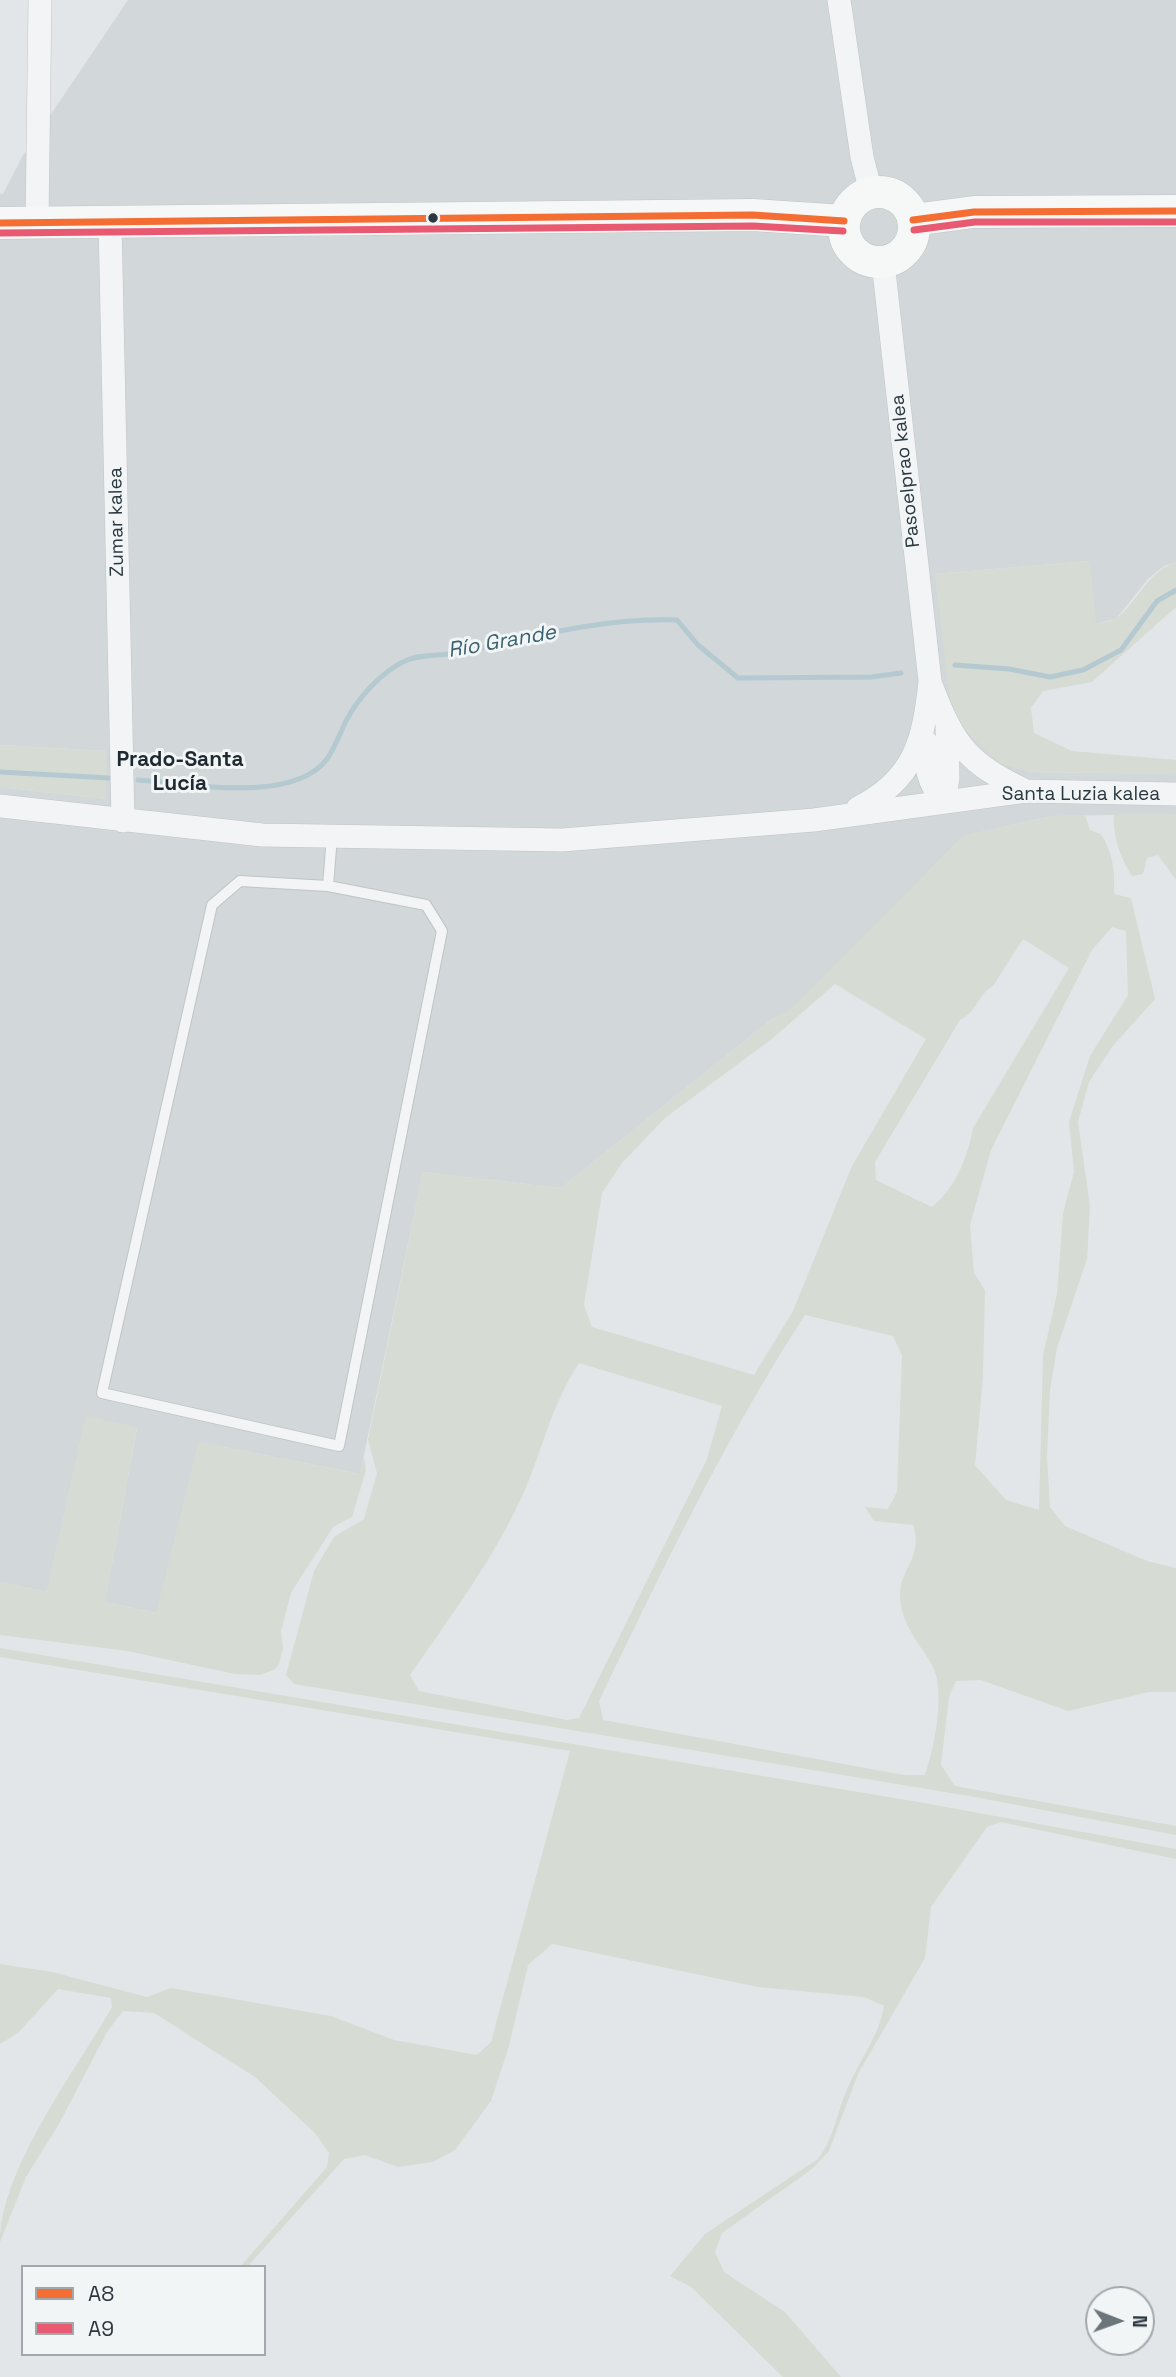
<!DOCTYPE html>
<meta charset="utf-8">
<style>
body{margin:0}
#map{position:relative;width:1176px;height:2377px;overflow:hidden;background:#e3e6e8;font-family:"Space Grotesk",sans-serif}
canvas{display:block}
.legend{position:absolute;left:21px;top:2265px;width:245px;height:91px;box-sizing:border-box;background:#f1f5f6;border:2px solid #a2a9ad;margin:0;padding:9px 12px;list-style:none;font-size:21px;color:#2c383f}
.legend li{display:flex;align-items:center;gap:14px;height:35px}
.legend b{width:35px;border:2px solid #a2a9ad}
.north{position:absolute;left:1085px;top:2286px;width:70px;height:70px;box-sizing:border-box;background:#f1f5f6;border:2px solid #a2a9ad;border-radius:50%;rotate:91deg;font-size:19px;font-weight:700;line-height:28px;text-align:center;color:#2c383f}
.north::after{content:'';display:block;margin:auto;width:24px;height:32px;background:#6c757a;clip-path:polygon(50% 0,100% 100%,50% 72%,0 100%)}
</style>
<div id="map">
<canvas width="1176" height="2377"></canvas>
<ul class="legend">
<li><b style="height:9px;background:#f46d32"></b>A8</li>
<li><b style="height:9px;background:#e85a71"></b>A9</li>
</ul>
<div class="north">N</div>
</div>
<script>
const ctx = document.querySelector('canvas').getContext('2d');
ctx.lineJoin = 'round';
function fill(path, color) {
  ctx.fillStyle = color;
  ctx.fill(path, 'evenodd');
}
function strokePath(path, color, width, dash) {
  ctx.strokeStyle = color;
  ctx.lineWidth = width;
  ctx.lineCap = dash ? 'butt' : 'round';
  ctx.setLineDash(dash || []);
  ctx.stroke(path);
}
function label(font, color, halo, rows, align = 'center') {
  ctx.font = font + ' "Space Grotesk",sans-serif';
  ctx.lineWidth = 6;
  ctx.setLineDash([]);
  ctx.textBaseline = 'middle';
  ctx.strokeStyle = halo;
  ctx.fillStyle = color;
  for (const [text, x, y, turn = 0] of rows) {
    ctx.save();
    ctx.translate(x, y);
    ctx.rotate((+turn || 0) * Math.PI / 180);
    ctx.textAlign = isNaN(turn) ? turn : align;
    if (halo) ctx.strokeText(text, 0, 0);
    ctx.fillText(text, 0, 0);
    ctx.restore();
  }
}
const built = new Path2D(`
 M128 0H1176V562L1164 566 1148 579 1116 619 1095 624 1089 561 935 574 1029 772 1176 774V814L1051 816 964 836 790 1011 772 1019 561 1188 423 1172 360 1474 199 1442 157 1613 105 1602 137 1428 86 1417 47 1592 0 1582V787L106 799V751L0 745V194H3L22 157Z`);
const green = new Path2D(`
 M1090 561 1096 624C1102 622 1112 622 1117 618 1139 600 1147 572 1176 562V607L1092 682 1043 691 1031 708 1034 733 1072 751 1176 760V774L1029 772 997 763 964 729 950 701 935 574Z
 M0 745 106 751V799L0 787Z
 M1151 813 1176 814V880L1158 855 1147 858 1143 874 1132 876C1121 859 1112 835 1114 814Z
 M1085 815 1090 830 1101 834C1113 854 1115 870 1114 894L1131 898 1155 999 1112 1047 1089 1082 1078 1122 1090 1206 1087 1259 1057 1348 1050 1390 1047 1456 1050 1507 1065 1526 1147 1561 1176 1568V1692H1149L1068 1711 981 1680 956 1681 949 1697 941 1765 955 1786 1176 1826V1835L969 1796 294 1684 286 1675 314 1571 334 1537 364 1519 377 1473 368 1440 423 1172 561 1188 772 1019 790 1010 964 836 1051 816ZM1112 927 1126 931 1128 995 1090 1056 1069 1122 1074 1172 1063 1213 1057 1294 1043 1355 1039 1510 1006 1500 975 1465 983 1376 985 1290 974 1273 970 1225 991 1150 1092 950ZM1023 939 1069 968 973 1128C967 1159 956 1187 932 1207L876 1180 875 1162 960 1020C977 1012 978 994 993 986ZM835 984 926 1039 852 1166 793 1311 754 1375 592 1327 584 1305 602 1193 622 1163 665 1118 773 1038ZM805 1315 893 1336 902 1355 897 1492 888 1509 865 1507 874 1521 913 1525C924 1557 899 1569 900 1596 901 1633 932 1653 937 1679 942 1708 934 1748 925 1775H904L603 1720 599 1701C663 1569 725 1438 805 1315ZM579 1363 722 1406 707 1459 579 1718 567 1720 419 1691 410 1675C448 1620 488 1567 517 1507 541 1459 549 1408 579 1363Z
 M86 1416 137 1427 105 1602 156 1613 199 1442 359 1474 364 1457 366 1470 352 1517 333 1527 291 1593 281 1631 283 1648 279 1664 274 1670 259 1675 235 1674 127 1651 0 1635V1582L47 1592Z
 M0 1648 924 1803 1176 1849V1859L1001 1822 987 1827 931 1907 925 1958 858 2074 829 2151 812 2169 722 2233 715 2252 724 2272 785 2312 841 2377H783L691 2287 670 2276 705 2234 818 2159C835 2137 837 2110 849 2085 861 2058 879 2036 884 2006L864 1997 758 1987 552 1944 528 1965 509 2046 491 2101 455 2150 433 2162 398 2167 365 2155 344 2159 247 2267H240L327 2167 329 2153 315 2133 255 2077 154 2013 123 2011 107 2032 59 2124 26 2177 0 2242C0 2170 76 2070 112 2007L111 1998 58 1989 19 2032 0 2044V1964L52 1972 147 1997 171 1988 331 2016 394 2040 477 2055 491 2042 570 1751 0 1657Z`);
const stream = new Path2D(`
 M955 665 1009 669 1050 677 1083 670 1121 650 1157 601 1176 590
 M0 772 109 778
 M138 780C188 783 292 805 327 759 335 748 340 733 346 721 358 698 381 672 405 661 419 654 441 656 457 653 530 638 601 617 677 620L698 645 738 678 871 677 901 673`);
const lane = new Path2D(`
 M328 886 240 881 212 905 102 1393 339 1446 442 931 426 905 328 886 332 836`);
const street = new Path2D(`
 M839 0 862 157 871 192
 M110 222 123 821
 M37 223 40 0
 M932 687C955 747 968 763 1026 791
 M925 741C926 766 927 783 944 802
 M944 802 948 778 947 728
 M0 806 262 835 562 840 814 820 1026 791 1176 794
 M858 808C915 779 924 740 930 681L883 262`);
const secondary = new Path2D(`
 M844 227a35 35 0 1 1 70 0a35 35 0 1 1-70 0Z
 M913 220 974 212 1176 211
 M0 223 753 215 844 221`);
const bus1 = new Path2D(`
 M913 220 974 212 1176 211
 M0 223 753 215 844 221`);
const bus2 = new Path2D(`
 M914 230 975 222H1176
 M0 233 753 226 843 231`);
const markers = [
 [433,218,6,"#2c383f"]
];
const streetNames = [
 ["Pasoelprao kalea",906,471,-96],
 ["Zumar kalea",117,522,-91],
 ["Santa Luzia kalea",1081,795]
];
const waterNames = [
 ["Río Grande",502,642,-10]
];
const neighbourhoodNames = [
 ["Prado-Santa",180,760],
 ["Lucía",180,784]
];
fill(built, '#d2d7da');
fill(green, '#d6dbd4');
strokePath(stream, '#b5c9d0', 5);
strokePath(lane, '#c2c4c6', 12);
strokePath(street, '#c2c4c6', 24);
strokePath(secondary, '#c2c4c6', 33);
strokePath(lane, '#f2f4f5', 10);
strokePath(street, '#f2f4f5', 23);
strokePath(secondary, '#f6f7f7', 32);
strokePath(bus1, '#f46d32', 7);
strokePath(bus2, '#e85a71', 7);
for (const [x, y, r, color] of markers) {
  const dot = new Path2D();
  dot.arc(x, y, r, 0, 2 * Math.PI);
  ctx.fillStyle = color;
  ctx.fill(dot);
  strokePath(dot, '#f1f5f6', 2.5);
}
label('19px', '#2c383f', '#f1f5f6', streetNames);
label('italic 21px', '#3a616e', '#f1f5f6', waterNames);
label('bold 21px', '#1e2930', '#f1f5f6', neighbourhoodNames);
</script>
